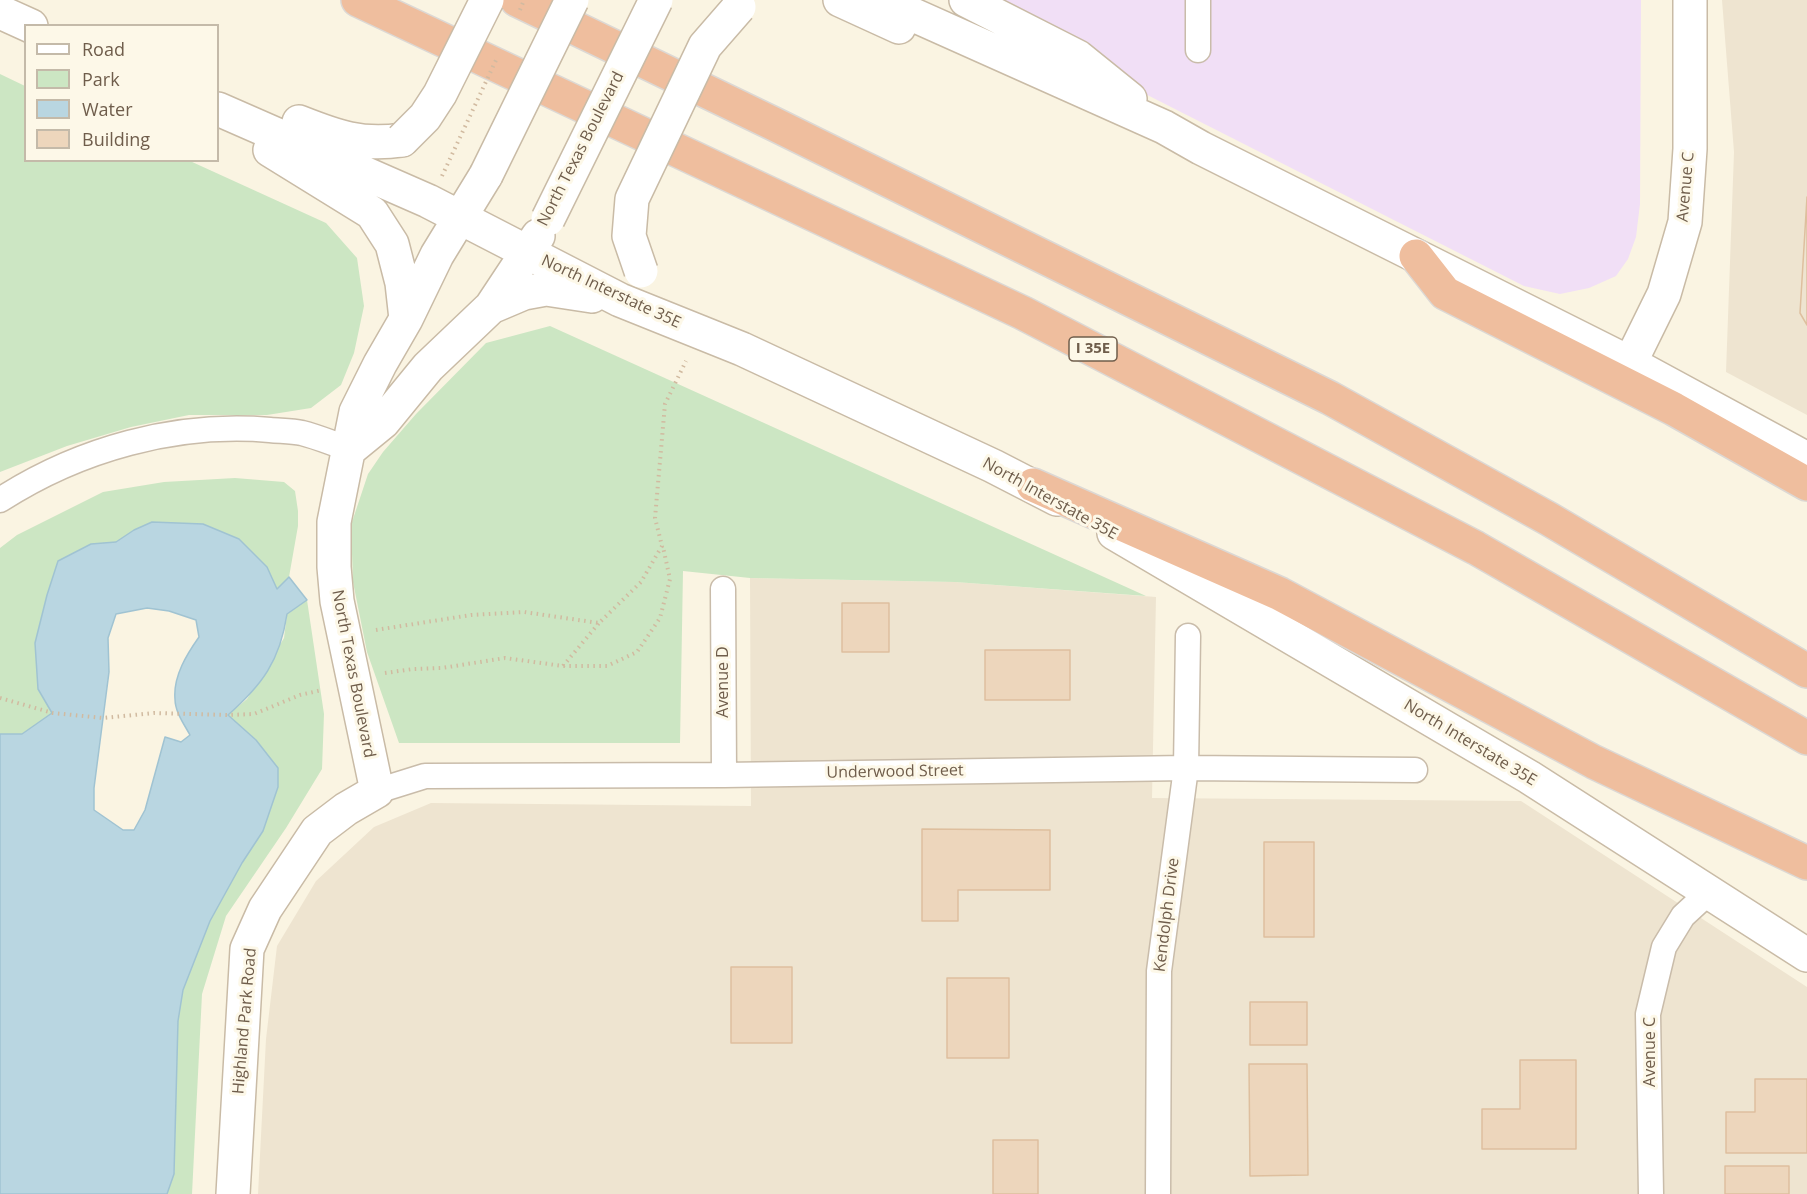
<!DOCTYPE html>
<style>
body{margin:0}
#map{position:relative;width:1807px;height:1194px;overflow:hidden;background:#faf4e2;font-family:"Open Sans",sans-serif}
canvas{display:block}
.legend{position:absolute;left:24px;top:24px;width:195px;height:138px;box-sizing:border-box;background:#fdf8e8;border:2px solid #c4baa9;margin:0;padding:8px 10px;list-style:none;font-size:18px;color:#6f5d4b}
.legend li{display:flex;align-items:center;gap:12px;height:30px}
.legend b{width:30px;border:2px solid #c4baa9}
</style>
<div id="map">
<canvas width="1807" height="1194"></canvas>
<ul class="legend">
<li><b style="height:8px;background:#fff"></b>Road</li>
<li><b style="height:16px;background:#cce6c3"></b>Park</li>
<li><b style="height:16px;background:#b9d6e1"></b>Water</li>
<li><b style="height:16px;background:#edd6bc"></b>Building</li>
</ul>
</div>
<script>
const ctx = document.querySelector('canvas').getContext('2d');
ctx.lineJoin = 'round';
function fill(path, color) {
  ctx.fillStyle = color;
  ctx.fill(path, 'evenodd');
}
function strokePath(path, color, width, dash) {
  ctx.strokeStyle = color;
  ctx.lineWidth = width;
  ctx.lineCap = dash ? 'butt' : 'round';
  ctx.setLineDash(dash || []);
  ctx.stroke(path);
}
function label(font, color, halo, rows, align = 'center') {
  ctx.font = font + ' "Open Sans",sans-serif';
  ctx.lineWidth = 6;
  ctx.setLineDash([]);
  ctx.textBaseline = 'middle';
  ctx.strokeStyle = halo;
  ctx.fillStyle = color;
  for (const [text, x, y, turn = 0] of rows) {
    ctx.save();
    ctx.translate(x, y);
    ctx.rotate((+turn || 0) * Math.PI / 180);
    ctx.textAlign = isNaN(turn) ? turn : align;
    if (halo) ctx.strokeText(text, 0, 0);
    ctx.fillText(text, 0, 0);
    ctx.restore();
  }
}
const residential = new Path2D(`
 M1722 0H1807V415L1726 372 1734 152Z
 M750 578 955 582 1156 597 1152 798 1521 801 1807 987V1194H258L266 1039 277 946 316 881 374 827 431 803 751 806Z`);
const education = new Path2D(`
 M960 0H1641L1640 204 1636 237 1628 259 1616 276 1589 288 1560 294 1524 286Z`);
const green = new Path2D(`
 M0 74 25 86 26 160 190 161 326 223 357 258 364 306 354 353 341 385 311 408 267 415H189L131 427 67 446 0 472Z
 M550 326 1146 596 955 582 750 578 683 571 680 743H399L367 652 353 582 351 525 368 474 383 452 416 414 486 343Z
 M235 478 284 482 295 491 298 511V526L289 577 277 589 267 567 134 530 116 542 91 544 38 689 53 713 22 734H0V548L17 535 103 492 164 482Z
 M307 600 324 714 322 769 286 828 226 916 202 994 192 1194H167L174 1174 178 1021 183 990 210 921 242 863 256 740 228 715 247 699 284 638 287 614Z`);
const water = new Path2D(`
 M152 522 203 524 239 539 267 567 277 589 289 577 307 600 287 614C280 661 262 685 228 715L256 740 278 768V787L263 831 242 863 210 921 183 990 178 1021 174 1174 167 1194H0V734H22L52 713 38 689 35 643 47 595 58 561 91 544 116 542 134 530ZM147 608 169 611 196 620 199 637C187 654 173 676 175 699 175 712 184 724 190 735L181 742 165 737 145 810 134 830H123L94 810V788L109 672 108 638 116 614Z`);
const building = new Path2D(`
 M1807 197V325L1800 313Z
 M1807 197V325L1800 313Z
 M842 603H889V652H842Z
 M985 650H1070V700H985Z
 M922 829 1050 830V890H958V921H922Z
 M1264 842H1314V937H1264Z
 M731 967H792V1043H731Z
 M947 978H1009V1058H947Z
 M1250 1002H1307V1045H1250Z
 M1520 1060H1576V1149H1482V1109H1520Z
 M1249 1064H1307L1308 1175 1250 1176Z
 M1755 1079H1807V1153H1726V1112H1755Z
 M993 1140H1038V1194H993Z
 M1725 1166H1789V1194H1725Z`);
const path = new Path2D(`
 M376 630 471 615 524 612 599 623 641 582 662 546 655 518 665 404 686 361
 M563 666 599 623
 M385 673 413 669 442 668 505 658 563 666H607L637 652 660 618 670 579 663 547
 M0 698 53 713 103 718 154 713 228 715 254 714 300 695 322 690`);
const street = new Path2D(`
 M1198 0V50
 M0 500C79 449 176 422 270 430 280 431 292 431 302 433 318 437 334 444 350 449
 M723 589 724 775
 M377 791 425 776 724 775 1186 768 1415 770
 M1158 1194 1159 971 1186 768 1188 636
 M1651 1194 1648 1014 1664 947 1683 916 1709 892`);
const secondary = new Path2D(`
 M840 0 899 27
 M880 0 1164 127 1201 148 1630 363 1807 459
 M966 0 1078 57 1130 99
 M0 12 31 26
 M218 109 428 201 620 300 742 349 993 466 1057 499
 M299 122C337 137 361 146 402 140
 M270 150 372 213 392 244 402 283 406 319
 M491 307 524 293 546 289 592 296
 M1630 363 1664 294 1685 222 1690 149V0
 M350 449 383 422 428 367 491 307 538 236
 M1114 533 1529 777 1807 955
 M233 1194 247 949 265 909 317 831 346 809 377 791 337 601 334 567V522L356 412 380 364 406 319 437 255 486 175`);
const highway = new Path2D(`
 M358 0 1023 313 1476 548 1807 738
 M517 0 774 124 1330 398 1549 519 1807 671
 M1416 256 1445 293 1674 409 1807 484
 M1033 485 1280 594 1594 762 1807 863`);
const pathBridge = new Path2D(`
 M520 10 524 0
 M442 176 497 58`);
const secondaryBridge = new Path2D(`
 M402 140 425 117 440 94 487 0
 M486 175 572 0
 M548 219 656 0
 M641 271 629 236 632 199 705 46 739 7`);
const shields = [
 [1093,349,48]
];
const shieldNames = [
 ["I 35E",1093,349]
];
const streetNames = [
 ["North Texas Boulevard",581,149,-63],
 ["Avenue C",1686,187,-85],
 ["North Interstate 35E",611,292,25],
 ["North Interstate 35E",1050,499,29],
 ["North Texas Boulevard",353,674,79],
 ["Avenue D",723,682,-90],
 ["North Interstate 35E",1470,743,31],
 ["Underwood Street",895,772,-1],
 ["Kendolph Drive",1167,915,-83],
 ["Highland Park Road",245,1021,-85],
 ["Avenue C",1650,1052,-90]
];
fill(residential, '#eee4d0');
fill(education, '#f1dff6');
fill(green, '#cce6c3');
fill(water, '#b9d6e1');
strokePath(water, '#a0c3d2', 1.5);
fill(building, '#edd6bc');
strokePath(building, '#debf9e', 1.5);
strokePath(street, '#c9bcaa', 27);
strokePath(secondary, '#c9bba6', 36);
strokePath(highway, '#dcd8d4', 36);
strokePath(path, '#d1baa0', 4, [1.5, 4.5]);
strokePath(street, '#fff', 24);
strokePath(secondary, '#fff', 33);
strokePath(highway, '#efbe9e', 33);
strokePath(secondaryBridge, '#c9bba6', 36, []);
strokePath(pathBridge, '#d1baa0', 4, [1.5, 4.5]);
strokePath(secondaryBridge, '#fff', 33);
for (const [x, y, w] of shields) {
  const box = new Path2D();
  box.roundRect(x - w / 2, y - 12, w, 24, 4.5);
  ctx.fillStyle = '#fdf8e8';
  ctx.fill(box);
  strokePath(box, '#6f5d4b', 1.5);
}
label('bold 15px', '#6f5d4b', null, shieldNames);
label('16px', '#6f5d4b', '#fdf8e8', streetNames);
</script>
